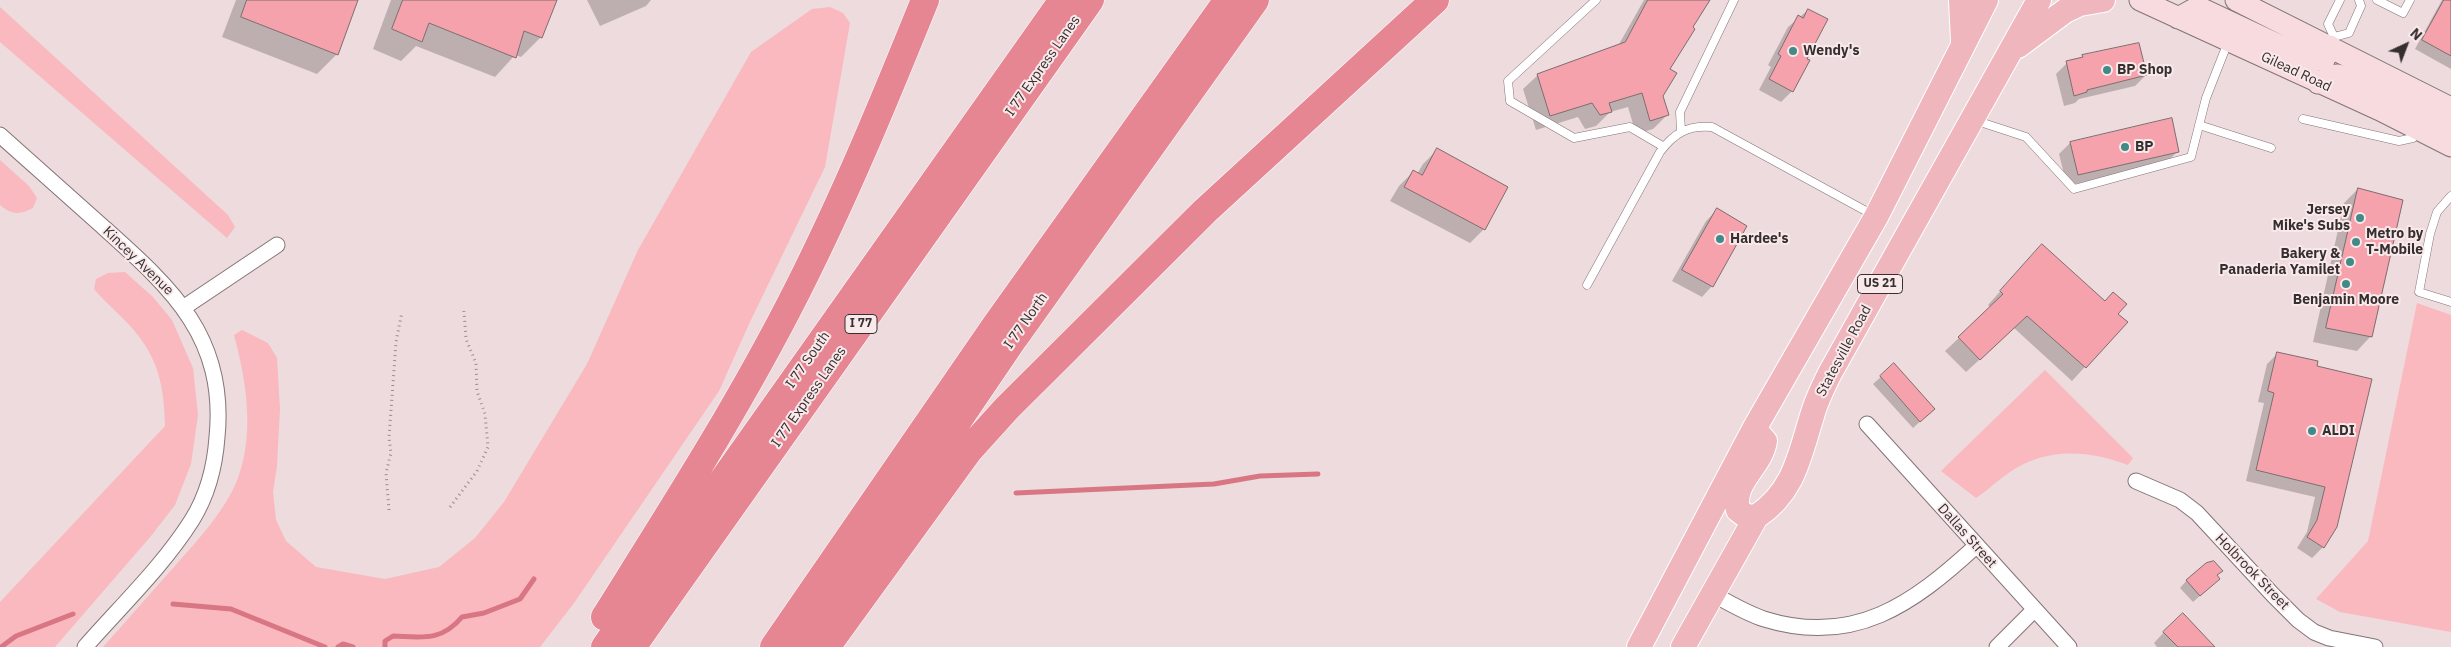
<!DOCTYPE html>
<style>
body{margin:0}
#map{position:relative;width:2451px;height:647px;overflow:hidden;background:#eddbdd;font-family:"IBM Plex Sans",sans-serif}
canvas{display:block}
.north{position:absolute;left:2381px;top:20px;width:50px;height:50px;-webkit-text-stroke:4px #fae9ea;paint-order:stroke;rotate:43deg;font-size:14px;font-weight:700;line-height:20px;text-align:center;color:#352f2f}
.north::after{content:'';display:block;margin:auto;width:18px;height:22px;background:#352f2f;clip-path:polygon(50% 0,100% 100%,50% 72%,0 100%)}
</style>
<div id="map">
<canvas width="2451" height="647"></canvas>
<div class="north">N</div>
</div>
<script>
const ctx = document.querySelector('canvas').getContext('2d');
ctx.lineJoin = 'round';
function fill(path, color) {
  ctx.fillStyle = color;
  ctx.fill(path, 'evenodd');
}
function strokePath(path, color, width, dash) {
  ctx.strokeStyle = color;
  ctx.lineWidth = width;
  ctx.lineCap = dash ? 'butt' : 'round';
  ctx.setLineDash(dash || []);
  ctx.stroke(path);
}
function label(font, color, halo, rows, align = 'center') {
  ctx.font = font + ' "IBM Plex Sans",sans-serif';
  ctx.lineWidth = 4;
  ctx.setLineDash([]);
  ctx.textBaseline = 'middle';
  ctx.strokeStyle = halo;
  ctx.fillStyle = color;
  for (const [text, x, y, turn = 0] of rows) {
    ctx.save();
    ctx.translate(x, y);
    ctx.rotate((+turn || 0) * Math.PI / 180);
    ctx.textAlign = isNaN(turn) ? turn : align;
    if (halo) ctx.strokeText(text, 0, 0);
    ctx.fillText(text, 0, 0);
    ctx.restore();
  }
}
const green = new Path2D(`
 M0 7 228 215 235 227 227 238 0 42Z
 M830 7 843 13 850 23 825 167 749 324 719 391 574 603 540 647H103C127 620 150 594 174 567 197 541 226 510 238 478 255 432 246 380 234 335L242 330 268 343 277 358 280 409 277 466 273 492 276 520 286 541 316 567 385 579 439 567 475 538 504 502 587 364 638 250 751 52 812 9Z
 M0 160 29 186 37 198 33 208C20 215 12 215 0 205Z
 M125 272 153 297 172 320 193 368 198 415 191 464 175 505 151 536 55 647H0V602L165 426C164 390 160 363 137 334 125 318 107 305 94 289L96 279 108 273Z
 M2417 303 2451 315V632L2340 612 2316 599 2368 541Z
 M2045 370 2133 458 2128 465C2089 450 2046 447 2010 472 1998 480 1988 490 1976 498L1941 471Z`);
const shadow = new Path2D(`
 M236 0H357L337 54 317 74 222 37Z
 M391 0H555L541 37 521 57 515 55 495 77 416 46 401 61 373 49Z
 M587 0H651L646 6 600 26Z
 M1644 0H1709L1668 69 1662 96 1667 115 1653 129 1636 134 1628 107 1610 112 1596 126 1585 129 1578 117 1536 130 1523 89 1538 75 1618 46Z
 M2442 0H2451V69L2415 49Z
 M1808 10 1806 59 1792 91 1781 102 1759 90 1771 67 1768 65 1788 27Z
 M2083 56 2146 75 2135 86 2079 99 2075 103 2064 106 2056 74 2067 63 2080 59Z
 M2171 120 2178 151 2167 162 2067 186 2059 154 2070 143Z
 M1437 150 1484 229 1470 243 1390 201 1399 186 1413 172 1417 174 1423 164Z
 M2358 189 2371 336 2357 351 2313 342 2344 203Z
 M1717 210 1712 286 1702 297 1672 281 1706 221Z
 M2029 259 2117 314 2126 322 2072 381 2014 328 1966 372 1945 351 1991 308 1988 305Z
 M2278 353 2315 367 2336 526 2323 547 2312 558 2297 548 2307 532 2315 497 2246 481 2264 403 2258 402 2267 364Z
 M1894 365 1926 416 1913 428 1873 384Z
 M2216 576 2211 586 2193 602 2180 588 2187 580Z
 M2164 632 2213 647H2157L2154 643Z`);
const stream = new Path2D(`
 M1016 493 1214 484 1260 476 1318 474
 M173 604 231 609 325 647
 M1 647 16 636 73 614
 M338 647 343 644 353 647
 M385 647V641L393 636C422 637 441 642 462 617L484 613 520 599 534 579`);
const building = new Path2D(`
 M247 0H358L338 55 241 17Z
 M403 0H557L542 38 524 31 516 58 429 23 422 42 392 29Z
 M1648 0H1710L1693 27 1695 29 1670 69 1677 73 1663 96 1669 115 1650 121 1642 93 1609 103 1612 112 1600 115 1592 103 1550 116 1537 74 1625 42Z
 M2444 0H2451V56L2422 40Z
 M1808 9 1828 19 1807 59 1810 60 1793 92 1769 79 1781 56 1778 54 1798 15 1803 18Z
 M2139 43 2147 75 2087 90V92L2074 96 2066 61 2083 57 2082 55Z
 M2172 118 2179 152 2078 175 2070 142Z
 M1437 148 1508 187 1485 230 1404 187 1413 170 1422 175Z
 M2358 188 2403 200 2372 337 2326 328Z
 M1717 208 1747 226 1713 287 1682 270Z
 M2042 244 2105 301 2113 292 2127 304 2118 314 2128 322 2086 368 2027 316 1980 360 1958 337 2003 294 2000 291Z
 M2277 352 2318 361 2317 366 2372 379 2337 527 2324 548 2307 537 2317 520 2325 487 2256 470 2274 393 2268 391Z
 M1894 363 1935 409 1920 422 1880 376Z
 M2214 561 2223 571 2217 575 2220 579 2200 596 2186 580 2206 563Z
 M2183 613 2215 647H2178L2163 632Z`);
const path = new Path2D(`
 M450 507 477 471 488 447 485 414 477 391 476 363 466 339 464 311
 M389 510 386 473 391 453 389 438 396 342 402 312`);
const service = new Path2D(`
 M1596 0 1508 81 1510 101 1574 138 1630 127 1664 147
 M2377 0 2403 13 2410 0
 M2334 37 2328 24 2340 0
 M2330 46 2334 37 2349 33 2361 6 2359 0
 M2303 119 2399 141 2413 138 2417 131
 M1974 120 2026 137 2074 189 2191 157 2206 98 2228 42
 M2199 125 2271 148
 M1681 131 1680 112 1734 0
 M2451 196 2437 212 2430 234 2419 292 2451 302
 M1587 285 1660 152C1674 133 1688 125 1712 127L1875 216`);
const minor = new Path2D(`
 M0 135C34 165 68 196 102 226 170 287 227 336 217 437 215 465 207 496 192 520 163 566 121 606 85 647
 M183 308 277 245
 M1867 424 2069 647
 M2136 481 2180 500 2197 513 2273 595 2298 620 2314 632 2329 638 2375 647
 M1713 594C1729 603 1746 613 1764 619 1854 647 1913 604 1976 546
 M1997 647 2034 610`);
const secondary = new Path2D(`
 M2140 0 2380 110 2451 146
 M2236 0 2451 108
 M2178 18 2198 7 2306 58 2324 60 2330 46
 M2318 83 2329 76 2338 75 2356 80 2451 126`);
const primary = new Path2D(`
 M1961 0 1963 41
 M2018 46 2065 11 2080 4 2103 0
 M1754 429 1765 441C1761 467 1731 482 1738 510L1746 516 1756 517
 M1639 647 1754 429 1876 217 1986 0
 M1683 647 1756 517C1794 492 1799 457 1812 416 1816 401 1823 387 1830 373L2039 0`);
const motorway = new Path2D(`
 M605 617C672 510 740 404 797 291 845 196 885 99 925 0
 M605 647 1063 0
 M632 647 1090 0
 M774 647 996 325 1228 0
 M804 647 1014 338 1255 0
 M826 647 969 450 1007 408 1205 211 1435 0`);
const markers = [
 [1793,51,5,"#428a87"],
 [2107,70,5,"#428a87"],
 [2125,147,5,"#428a87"],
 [2360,218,5,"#428a87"],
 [1720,239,5,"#428a87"],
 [2356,242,5,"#428a87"],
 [2350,262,5,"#428a87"],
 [2346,284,5,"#428a87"],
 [2312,431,5,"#428a87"]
];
const shields = [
 [1880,284,45],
 [861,324,32]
];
const shieldNames = [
 ["US 21",1880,284],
 ["I 77",861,324]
];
const poiNames = [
 ["Wendy's",1803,51],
 ["BP Shop",2117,70],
 ["BP",2135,147],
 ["Jersey",2350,210,"right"],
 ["Mike's Subs",2350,226,"right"],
 ["Metro by",2366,234],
 ["T-Mobile",2366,250],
 ["Hardee's",1730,239],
 ["Bakery &",2340,254,"right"],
 ["Panaderia Yamilet",2340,270,"right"],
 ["Benjamin Moore",2346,300,"center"],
 ["ALDI",2322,431]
];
const streetNames = [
 ["I 77 Express Lanes",1043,66,-55],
 ["Gilead Road",2296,72,25],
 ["Kincey Avenue",138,261,44],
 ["I 77 North",1026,321,-55],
 ["Statesville Road",1844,351,-62],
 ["I 77 South",808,360,-55],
 ["I 77 Express Lanes",809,397,-55],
 ["Dallas Street",1967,536,48],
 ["Holbrook Street",2252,572,46]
];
fill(green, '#f9b9bf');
fill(shadow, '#0003');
strokePath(stream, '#d97684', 5);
fill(building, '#f5a2ac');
strokePath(building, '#7c6d6e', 1);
strokePath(service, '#837475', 9);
strokePath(minor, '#837475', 17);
strokePath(secondary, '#837475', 23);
strokePath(primary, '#fff', 26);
strokePath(motorway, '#fff', 29);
strokePath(path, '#9b8e8f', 3, [1, 4]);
strokePath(service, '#fff', 8);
strokePath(minor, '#fff', 15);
strokePath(secondary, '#f8dbdf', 21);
strokePath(primary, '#f0b6be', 24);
strokePath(motorway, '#e68693', 28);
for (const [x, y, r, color] of markers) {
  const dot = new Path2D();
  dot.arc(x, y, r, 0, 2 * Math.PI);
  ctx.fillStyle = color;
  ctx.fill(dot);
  strokePath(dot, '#fae9ea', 2);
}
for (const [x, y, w] of shields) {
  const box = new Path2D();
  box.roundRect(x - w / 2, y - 9.5, w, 19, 4);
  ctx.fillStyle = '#fae9ea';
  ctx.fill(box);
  strokePath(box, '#352f2f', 1);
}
label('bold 12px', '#352f2f', null, shieldNames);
label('bold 14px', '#352f2f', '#fae9ea', poiNames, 'left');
label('14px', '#352f2f', '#fae9ea', streetNames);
</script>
